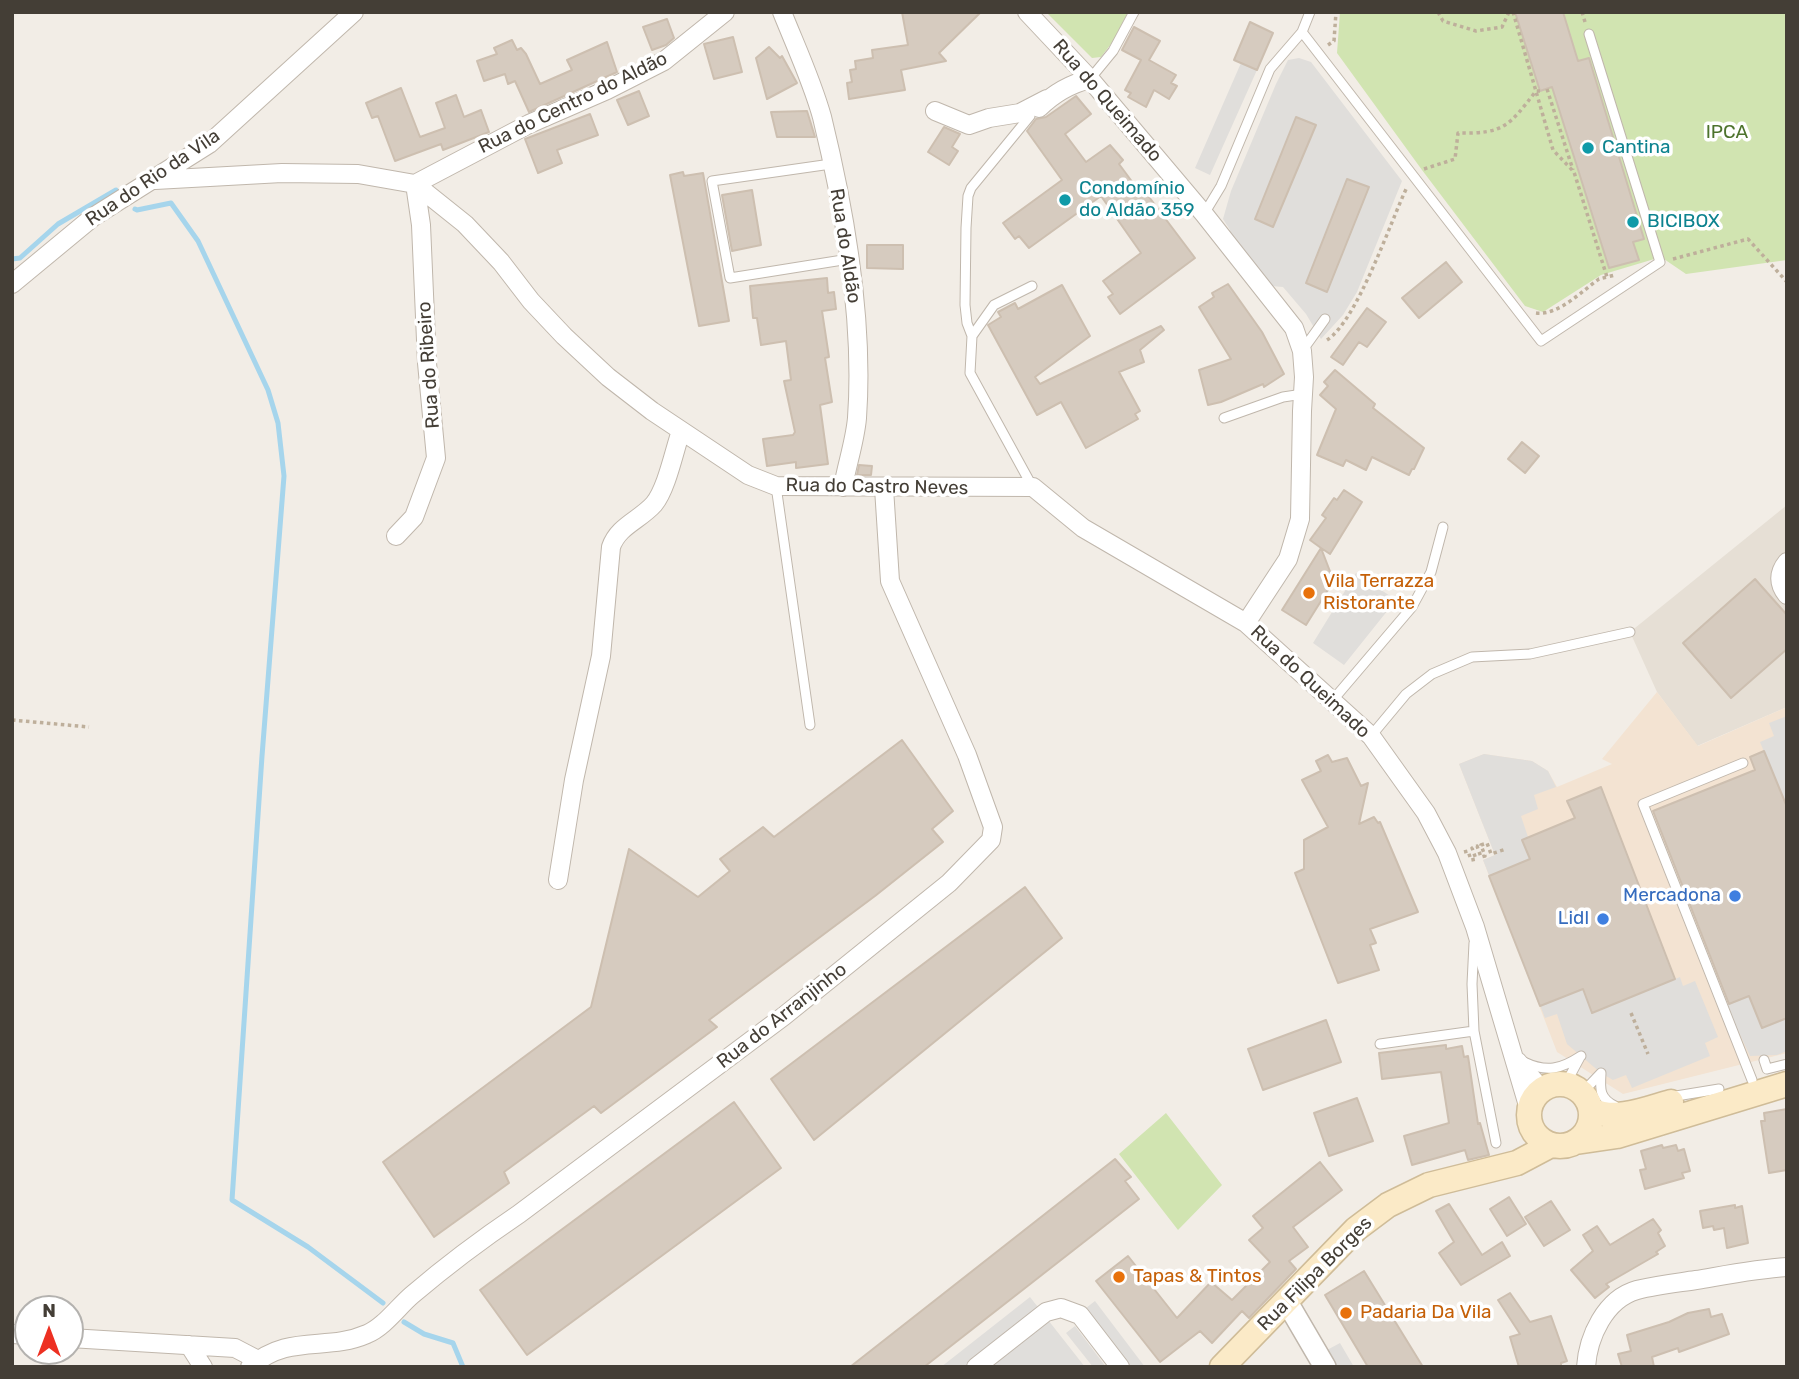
<!DOCTYPE html>
<meta charset="utf-8">
<style>
body{margin:0}
#map{position:relative;width:1799px;height:1379px;overflow:hidden;background:#f2ede6;font-family:Rubik,sans-serif}
canvas{display:block}
.frame{position:absolute;inset:0;border:14px solid #443e36;pointer-events:none}
.north{position:absolute;left:14px;top:1295px;width:70px;height:70px;box-sizing:border-box;background:#fff;border:2px solid #b4b2af;border-radius:50%;rotate:0deg;font-size:19px;font-weight:700;line-height:28px;text-align:center;color:#443e36}
.north::after{content:'';display:block;margin:auto;width:24px;height:32px;background:#ed3022;clip-path:polygon(50% 0,100% 100%,50% 72%,0 100%)}
</style>
<div id="map">
<canvas width="1799" height="1379"></canvas>
<div class="frame"></div>
<div class="north">N</div>
</div>
<script>
const ctx = document.querySelector('canvas').getContext('2d');
ctx.lineJoin = 'round';
function fill(path, color) {
  ctx.fillStyle = color;
  ctx.fill(path, 'evenodd');
}
function strokePath(path, color, width, dash) {
  ctx.strokeStyle = color;
  ctx.lineWidth = width;
  ctx.lineCap = dash ? 'butt' : 'round';
  ctx.setLineDash(dash || []);
  ctx.stroke(path);
}
function label(font, color, halo, rows, align = 'center') {
  ctx.font = font + ' Rubik,sans-serif';
  ctx.lineWidth = 7;
  ctx.setLineDash([]);
  ctx.textBaseline = 'middle';
  ctx.strokeStyle = halo;
  ctx.fillStyle = color;
  for (const [text, x, y, turn = 0] of rows) {
    ctx.save();
    ctx.translate(x, y);
    ctx.rotate((+turn || 0) * Math.PI / 180);
    ctx.textAlign = isNaN(turn) ? turn : align;
    if (halo) ctx.strokeText(text, 0, 0);
    ctx.fillText(text, 0, 0);
    ctx.restore();
  }
}
const residential = new Path2D(`
 M1787 505V707L1697 746 1657 692 1630 632Z`);
const commercial = new Path2D(`
 M1657 692 1698 746 1787 707V1053L1623 1094 1557 1052 1483 860 1495 855 1459 764 1484 754 1532 761 1548 771 1557 787 1612 764 1602 759Z`);
const green = new Path2D(`
 M1046 12H1128L1114 40 1101 57 1092 58Z
 M1340 12H1787V260L1686 274 1661 257 1601 275 1543 312 1525 306 1422 170 1337 53Z
 M1166 1113 1222 1185 1178 1230 1119 1154Z`);
const parking = new Path2D(`
 M1299 58 1311 62 1402 181 1357 292 1343 315 1321 339 1306 314 1283 287 1271 286 1225 234 1230 230 1223 219 1231 191 1276 84 1288 60Z
 M1241 63 1257 70 1210 175 1195 168Z
 M1356 573 1396 600 1344 665 1313 643Z
 M1787 716V807L1760 742 1774 736 1769 723Z
 M1484 754 1532 761 1548 771 1556 787 1534 795 1538 809 1521 816 1528 837 1523 841 1592 1012 1680 977 1683 986 1695 981 1718 1037 1705 1043 1710 1056 1632 1088 1626 1075 1613 1080 1601 1073 1567 1044 1557 1014 1545 1018 1483 860 1495 855 1459 764Z
 M1787 980V1051L1777 1055 1750 1056 1726 1005Z
 M1030 1297 1085 1367H941Z
 M1095 1301 1145 1367H1131L1086 1308Z
 M1075 1326 1106 1367H1093L1066 1333Z
 M1340 1343 1354 1367H1336L1327 1350Z`);
const stream = new Path2D(`
 M135 209 137 210 171 203 198 241 268 390 278 423 284 476 262 756 232 1200 308 1247 383 1303
 M12 259 20 258 58 224 116 190
 M404 1322 424 1334 453 1343 463 1367`);
const building = new Path2D(`
 M902 12H981L939 53 946 61 901 70 905 90 849 99 847 83 852 82 850 70 856 69 855 61 873 58 872 50 908 45Z
 M1515 12H1563L1578 61 1589 58 1644 239 1633 242 1639 260 1609 268 1552 87 1540 91Z
 M667 19 674 38 666 45 652 50 643 27Z
 M1250 22 1273 33 1257 70 1234 60Z
 M1134 27 1160 41 1149 60 1176 75 1171 83 1177 86 1169 99 1154 90 1146 107 1128 97 1131 93 1125 90 1141 60 1122 50Z
 M733 37 742 72 714 79 704 44Z
 M512 40 517 50 521 48 526 54 540 84 572 70 567 60 607 42 617 72 529 112 515 81 508 84 505 74 484 81 477 61 497 54 494 48Z
 M769 47 780 58 782 56 797 83 767 99 756 58Z
 M401 88 420 137 445 128 436 103 456 95 464 117 481 110 489 132 443 150 441 144 395 161 378 116 372 118 366 103Z
 M639 91 649 116 628 125 617 100Z
 M1076 96 1091 114 1065 134 1086 162 1110 145 1123 160 1119 164 1136 187 1140 185 1195 258 1120 314 1108 297 1113 294 1103 281 1141 253 1101 196 1029 248 1019 236 1015 239 1003 223 1062 180 1027 131 1036 119 1046 117Z
 M807 111 815 137H777L771 112Z
 M590 114 598 135 557 150 562 163 538 173 525 139Z
 M1296 117 1316 125 1273 227 1255 219Z
 M944 127 960 134 952 147 958 151 949 165 928 152Z
 M683 172 684 176 703 173 729 321 699 326 670 175Z
 M1347 179 1369 187 1327 292 1306 283Z
 M752 190 761 245 732 251 722 195Z
 M867 245H903V269L867 268Z
 M1446 262 1462 282 1419 318 1402 298Z
 M827 278 828 293 834 292 836 309 822 311 829 357 825 358 832 402 820 405 828 464 796 468V462L767 466 763 439 793 435 795 432 784 381 791 380 786 341 761 345 757 318H753L750 286Z
 M1228 284 1262 332 1284 374 1264 387 1263 384 1221 402 1208 405 1199 370 1231 359 1199 307 1214 297 1212 293Z
 M1062 285 1090 336 1035 377 1040 384 1161 326 1164 330 1140 350 1144 362 1119 372 1140 411 1135 414 1138 419 1086 448 1061 402 1037 415 988 325 1001 317 998 312 1015 303 1018 309Z
 M1367 308 1386 322 1367 347 1359 342 1343 365 1331 357Z
 M1335 370 1375 404 1373 408 1424 448 1414 469H1412L1409 475 1372 457 1366 470 1346 460 1343 466 1317 455 1336 409 1320 395 1328 386 1324 382Z
 M1522 442 1539 456 1525 473 1508 459Z
 M859 465 872 466 871 475H857Z
 M1344 490 1362 502 1330 554 1321 548 1331 574 1336 577 1306 625 1282 610 1321 548 1310 540 1326 518 1322 515 1334 498 1337 500Z
 M1755 579 1787 615V649L1731 698 1683 643Z
 M902 740 953 811 932 829 943 842 875 896 709 1020 717 1027 601 1113 594 1106 504 1172 509 1183 434 1237 383 1162 591 1007 629 849 698 897 730 871 720 859 763 827 774 837Z
 M1764 751 1787 807V1018L1762 1028 1749 996 1729 1004 1653 811 1755 770 1750 757Z
 M1328 755 1332 762 1347 758 1361 786 1368 783 1359 824 1374 817 1378 823 1380 822 1418 912 1370 929 1376 943 1370 945 1379 970 1338 983 1295 873 1304 869V840L1328 827 1302 780 1321 771 1316 761Z
 M1601 787 1675 979 1592 1013 1583 989 1540 1006 1489 876 1530 859 1522 840 1575 818 1567 801Z
 M1025 887 1062 938 814 1140 771 1079Z
 M1326 1020 1341 1062 1263 1090 1248 1049Z
 M1446 1045V1049L1462 1046 1464 1057 1468 1056 1478 1124 1480 1123 1489 1155 1468 1160 1465 1150 1412 1165 1404 1136 1449 1123 1441 1072 1382 1079 1379 1053Z
 M1357 1098 1373 1141 1329 1156 1314 1113Z
 M734 1102 781 1168 527 1355 480 1290Z
 M1787 1109V1170L1769 1173 1761 1121H1765L1764 1113Z
 M1662 1145 1663 1148 1676 1145 1678 1151 1684 1149 1690 1171 1682 1173 1684 1178 1645 1189 1640 1170 1646 1169 1641 1151Z
 M1115 1159 1131 1177 1125 1181 1139 1199 924 1367H850Z
 M1320 1162 1342 1190 1293 1227 1308 1247 1289 1261 1296 1269 1249 1318 1242 1311 1212 1343 1200 1331 1160 1362 1096 1281 1128 1256 1177 1318 1211 1282 1232 1300 1270 1262 1249 1240 1263 1228 1253 1216Z
 M1509 1197 1526 1224 1507 1236 1490 1209Z
 M1551 1201 1570 1230 1544 1246 1525 1217Z
 M1449 1204 1482 1255 1502 1242 1510 1256 1461 1285 1439 1253 1454 1242 1436 1211Z
 M1735 1205V1208L1742 1206 1748 1243 1727 1248 1724 1228 1714 1230 1713 1226 1703 1228 1700 1211Z
 M1653 1219 1661 1230 1658 1233 1665 1246 1656 1252 1658 1254 1606 1284 1609 1287 1595 1298 1571 1270 1593 1251 1583 1235 1597 1226 1610 1245Z
 M1364 1271 1423 1367H1368L1325 1295Z
 M1510 1293 1530 1322 1551 1316 1567 1361 1561 1363V1367H1519L1510 1337 1520 1334 1498 1300Z
 M1709 1309 1711 1317 1722 1314 1729 1334 1679 1352 1678 1348 1652 1357 1654 1367H1622L1618 1354 1631 1351 1627 1335 1669 1322 1688 1313Z`);
const path = new Path2D(`
 M1438 12 1443 21 1476 31 1502 27 1509 12
 M1513 12 1553 150 1574 172 1607 277 1615 275
 M1582 12 1585 22
 M1328 45 1334 41 1336 12
 M1547 89 1573 170
 M1424 169 1455 159 1458 133C1504 134 1509 126 1536 91H1540
 M1673 259 1748 239 1787 282
 M1536 313C1558 316 1582 291 1599 279L1607 277
 M1327 340C1357 321 1390 223 1407 187
 M12 720 89 727
 M1464 852 1468 851 1471 860 1476 859 1472 848 1477 846 1481 857 1485 856 1481 845 1487 843 1491 854 1506 849
 M1631 1013 1648 1054`);
const service = new Path2D(`
 M1302 32 1541 341 1660 262 1589 34
 M1090 79 1113 51 1134 12
 M1030 116 971 188 968 196 966 228 965 305 967 323 972 336 970 373 1032 486
 M831 164 712 181 730 278 849 259
 M1204 214 1221 186 1270 69 1302 32 1310 12
 M972 336 994 305 1032 286
 M1302 351 1325 319
 M1224 418 1283 397 1303 394
 M776 486 810 725
 M1332 701 1412 607 1431 572 1443 527
 M1371 736 1406 694 1432 674 1472 657 1530 654 1630 632
 M1743 763 1643 804 1752 1080
 M1474 943 1472 984 1474 1031 1496 1143
 M1380 1044 1474 1031
 M1764 1060 1767 1069 1787 1064
 M1524 1062C1547 1073 1561 1069 1581 1056
 M1601 1073C1600 1089 1599 1098 1615 1106
 M1565 1085 1580 1057
 M1582 1093 1601 1073
 M1670 1097 1719 1089`);
const minor = new Path2D(`
 M782 12C796 47 812 81 822 117 845 211 864 321 857 418 855 441 847 464 843 487
 M1027 12 1090 79 1204 214 1294 328 1302 351 1304 377 1302 411 1300 519 1288 559 1246 623
 M1039 108C1054 93 1070 84 1090 79
 M935 111 969 125 989 118 1020 113 1047 99
 M155 180 282 173 358 174 415 184 465 224 501 262 531 301 564 336 608 377 652 411 748 475 776 486 1033 487 1083 528 1246 623 1371 736 1426 813 1447 853 1475 927 1529 1109
 M415 184 529 124 607 90 664 61 725 12
 M12 284 93 217 209 144 354 12
 M396 536 414 517 436 458 427 363 421 225 415 184
 M1787 562C1778 573 1778 584 1787 595
 M558 880 574 780 601 656 611 547C618 526 640 520 654 504 667 488 674 451 681 431
 M1517 1061 1542 1090
 M12 1334 28 1335
 M70 1338 235 1348 258 1360
 M189 1345 203 1367
 M250 1367C289 1333 326 1352 367 1334 384 1327 398 1307 412 1295 446 1266 482 1239 519 1214L784 1016 949 883 991 840 993 827 967 755 890 581 884 488
 M976 1367 1046 1312 1061 1308 1080 1315 1120 1367
 M1586 1367C1588 1337 1605 1299 1637 1290 1656 1285 1676 1283 1696 1280 1726 1275 1756 1269 1787 1267`);
const tertiary = new Path2D(`
 M1287 1302 1325 1367`);
const secondary = new Path2D(`
 M1529 1115a31 31 0 1 1 62 0a31 31 0 1 1-62 0Z
 M1591 1110C1616 1122 1646 1109 1671 1102
 M1576 1142 1617 1136 1787 1084
 M1222 1367 1356 1229 1388 1205 1429 1185 1517 1163 1551 1145`);
const markers = [
 [1588,148,7,"#0f9aa8"],
 [1065,200,7,"#0f9aa8"],
 [1633,222,7,"#0f9aa8"],
 [1309,593,7,"#e8710a"],
 [1735,896,7,"#3f7fe0"],
 [1603,919,7,"#3f7fe0"],
 [1119,1277,7,"#e8710a"],
 [1346,1313,7,"#e8710a"]
];
const streetNames = [
 ["Rua do Queimado",1107,101,49],
 ["Rua do Centro do Aldão",573,103,-26],
 ["Rua do Rio da Vila",153,178,-34],
 ["Rua do Aldão",845,246,81],
 ["Rua do Ribeiro",429,365,-94],
 ["Rua do Castro Neves",877,487,1],
 ["Rua do Queimado",1310,682,43],
 ["Rua do Arranjinho",782,1016,-38],
 ["Rua Filipa Borges",1315,1274,-45]
];
const parkNames = [
 ["IPCA",1727,133]
];
const cultureNames = [
 ["Cantina",1602,148],
 ["Condomínio",1079,189],
 ["do Aldão 359",1079,211],
 ["BICIBOX",1647,222]
];
const foodNames = [
 ["Vila Terrazza",1323,582],
 ["Ristorante",1323,604],
 ["Tapas & Tintos",1133,1277],
 ["Padaria Da Vila",1360,1313]
];
const shopNames = [
 ["Mercadona",1721,896],
 ["Lidl",1589,919]
];
fill(residential, '#e6dfd5');
fill(commercial, '#f3e3d2');
fill(green, '#d1e4b1');
fill(parking, '#e0dedb');
strokePath(stream, '#a6d5ec', 5);
fill(building, '#d6cbbf');
strokePath(building, '#cdbfb0', 2);
strokePath(service, '#c0b7ac', 11);
strokePath(minor, '#c0b7ac', 20);
strokePath(tertiary, '#c0b7ac', 24);
strokePath(secondary, '#cfbc98', 27);
strokePath(path, '#beaf9b', 3.5, [3.5, 3.5]);
strokePath(service, '#fff', 9);
strokePath(minor, '#fff', 18);
strokePath(tertiary, '#fff', 21);
strokePath(secondary, '#fbeac7', 24);
for (const [x, y, r, color] of markers) {
  const dot = new Path2D();
  dot.arc(x, y, r, 0, 2 * Math.PI);
  ctx.fillStyle = color;
  ctx.fill(dot);
  strokePath(dot, '#fff', 2.5);
}
label('19px', '#443e36', '#fff', streetNames);
label('19px', '#4d732d', '#fff', parkNames);
label('19px', '#0d838f', '#fff', cultureNames, 'left');
label('19px', '#c56008', '#fff', foodNames, 'left');
label('19px', '#366cbe', '#fff', shopNames, 'right');
</script>
